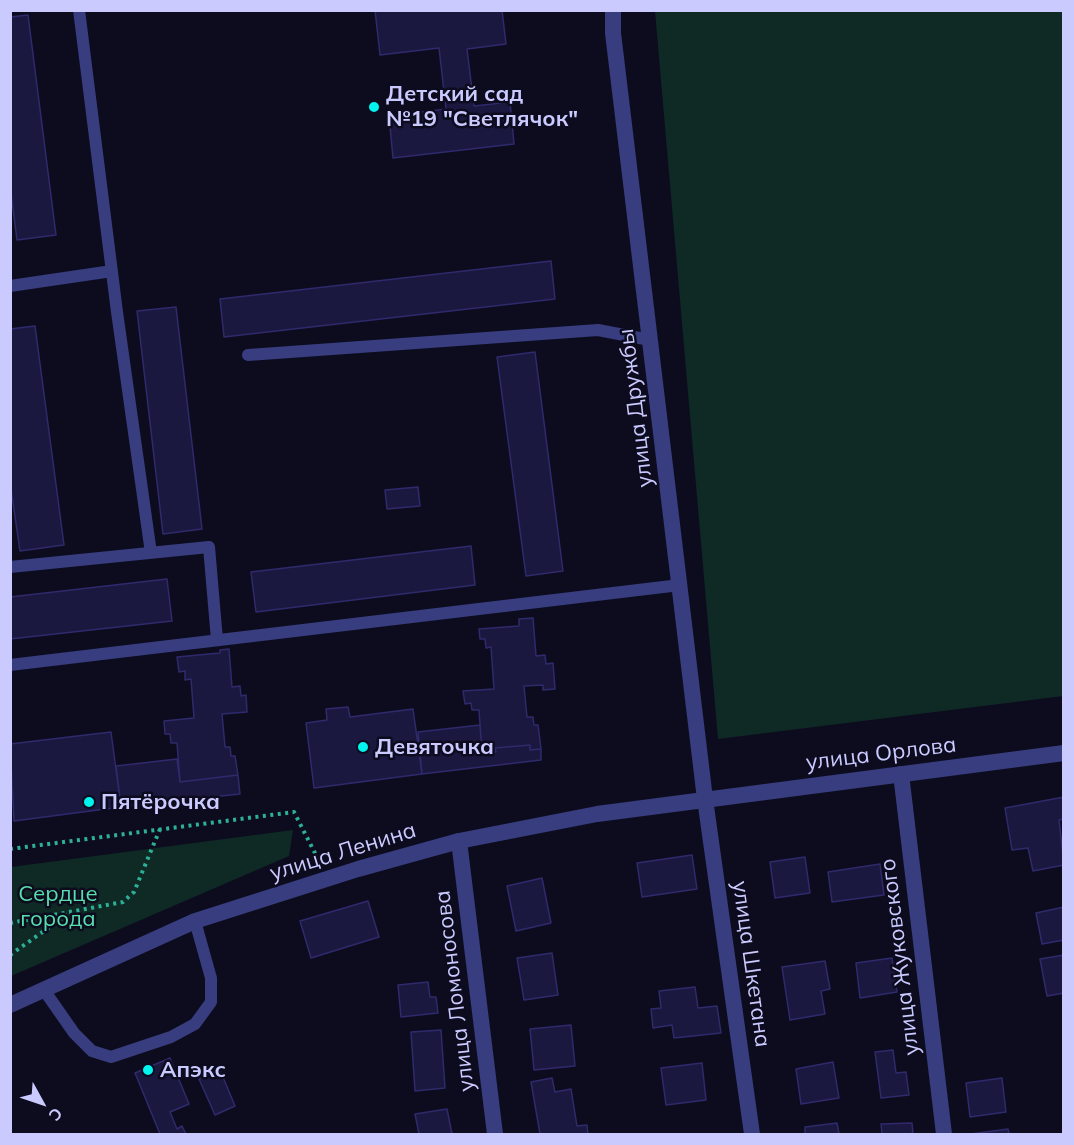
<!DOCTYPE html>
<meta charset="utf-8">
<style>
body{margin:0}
#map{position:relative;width:1074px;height:1145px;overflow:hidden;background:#0d0c1f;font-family:Mulish,sans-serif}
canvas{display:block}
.frame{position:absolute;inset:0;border:12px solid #cacaff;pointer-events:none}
.north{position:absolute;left:12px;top:1073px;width:60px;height:60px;-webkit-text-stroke:4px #0d0c1f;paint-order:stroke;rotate:130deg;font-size:16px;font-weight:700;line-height:24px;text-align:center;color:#cacaff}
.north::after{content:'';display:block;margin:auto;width:21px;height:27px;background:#cacaff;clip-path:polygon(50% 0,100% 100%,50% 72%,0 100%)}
</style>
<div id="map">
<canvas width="1074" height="1145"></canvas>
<div class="frame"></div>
<div class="north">С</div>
</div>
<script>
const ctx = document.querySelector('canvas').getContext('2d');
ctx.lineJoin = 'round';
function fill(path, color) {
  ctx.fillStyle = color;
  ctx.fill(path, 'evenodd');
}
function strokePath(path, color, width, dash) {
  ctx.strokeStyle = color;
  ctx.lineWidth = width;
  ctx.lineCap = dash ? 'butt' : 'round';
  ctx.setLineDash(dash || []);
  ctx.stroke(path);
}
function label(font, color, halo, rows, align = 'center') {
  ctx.font = font + ' Mulish,sans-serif';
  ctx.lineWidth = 5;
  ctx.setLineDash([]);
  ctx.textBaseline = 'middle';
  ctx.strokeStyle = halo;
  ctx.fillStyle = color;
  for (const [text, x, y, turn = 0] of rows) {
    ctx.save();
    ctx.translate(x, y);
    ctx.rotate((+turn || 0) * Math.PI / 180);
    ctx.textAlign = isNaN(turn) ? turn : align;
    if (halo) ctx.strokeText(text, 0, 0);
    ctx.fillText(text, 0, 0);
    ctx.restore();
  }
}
const green = new Path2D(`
 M655 11H1063V696L718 739Z
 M293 830 289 856 11 976V867Z`);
const building = new Path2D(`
 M375 10H502L506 44 467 49 474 106 510 102 514 144 393 158 389 116 446 109 439 48 380 55Z
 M28 15 56 235 17 240 10 185V17Z
 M551 261 555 299 224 337 220 299Z
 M176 307 202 529 163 534 137 311Z
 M35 326 64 545 20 551 10 482V329Z
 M535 352 563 571 526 576 497 357Z
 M418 487 420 506 387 509 385 490Z
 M471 546 475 585 256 612 251 572Z
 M167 579 172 621 10 639V597Z
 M533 618 536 656 545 655 546 664 553 663 555 689 543 690V685L524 686 527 717H533L534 725H538L541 749 530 750V745L495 748 496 752 482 753 479 710H472L471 703 465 704 463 691 494 689 491 647 486 648 485 639H480L479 629 519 626V619Z
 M229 649 232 687 240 686 241 696 246 695 247 712 222 714 225 747H230L231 756H235L238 775 180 782 177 743H171L170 734H165L164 721 194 718 191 679 185 680V671L179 672 177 657 220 653V650Z
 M348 707 350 717 413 709 422 774 314 788 306 723 327 720 326 709Z
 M480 725 482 753 496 752 495 748 530 745V750L541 749V760L422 774 418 732Z
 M111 732 121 807 14 821 10 744Z
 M177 759 180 782 238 775 240 794 121 807 116 766Z
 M1064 797V819L1059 820 1064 865 1033 871 1028 848 1012 850 1005 808Z
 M692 855 697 889 642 897 637 863Z
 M805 857 810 893 775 898 770 862Z
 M880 864 884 895 832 902 828 872Z
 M542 878 551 923 516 931 507 886Z
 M368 901 379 937 311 958 300 921Z
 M1064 907V940L1042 944 1036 913Z
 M552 953 558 995 524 1000 517 958Z
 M1064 955V993L1047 996 1040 959Z
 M892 958 897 992 860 998 856 963Z
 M825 961 830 989 821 991 825 1014 790 1020 782 967Z
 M428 982 430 997H436L438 1013 401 1017 398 985Z
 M695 987 698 1008 717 1006 721 1033 674 1038 672 1025 653 1028 651 1009 661 1008 659 991Z
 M571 1025 575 1066 534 1070 530 1029Z
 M441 1030 445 1088 415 1091 411 1032Z
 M893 1050 896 1073 906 1072 909 1095 881 1098 875 1052Z
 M170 1058 189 1104 170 1112 177 1129 182 1126 186 1134H160L135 1073Z
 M833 1062 839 1098 801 1104 796 1069Z
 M702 1063 706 1100 666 1105 661 1068Z
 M220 1070 235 1106 215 1115 199 1079Z
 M552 1078 555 1092 571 1089 577 1126 587 1125 588 1134H540L531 1082Z
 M1002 1078 1006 1112 970 1117 966 1083Z
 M447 1109 452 1134H419L415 1114Z
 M837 1123 839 1134H805V1127Z
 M912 1123 913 1134H882L881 1124Z
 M1008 1129 1009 1134H971Z`);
const path = new Path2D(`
 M10 849 294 812 319 861
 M10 923 123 902 134 892 160 829
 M10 955 68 914`);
const service = new Path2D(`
 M79 10 117 312 151 553
 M10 286 112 271
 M248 355 598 330 650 340
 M10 567 209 547 217 640
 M10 665 680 585
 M44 990 74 1033 92 1051 111 1057 171 1037 195 1024 211 1002V978L195 921`);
const minor = new Path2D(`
 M901 774 944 1134
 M705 799 752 1134
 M459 841 495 1134`);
const tertiary = new Path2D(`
 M613 10V33L705 799
 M10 1005 195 921 358 869 459 841 597 814 1064 753`);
const markers = [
 [374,107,6,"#00f5ef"],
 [363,747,6,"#00f5ef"],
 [89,802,6,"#00f5ef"],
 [148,1070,6,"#00f5ef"]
];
const poiNames = [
 ["Детский сад",386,94],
 ["№19 \"Светлячок\"",386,119],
 ["Девяточка",375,747],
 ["Пятёрочка",101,802],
 ["Апэкс",160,1070]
];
const streetNames = [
 ["улица Дружбы",636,408,-97],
 ["улица Орлова",881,754,-7],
 ["улица Ленина",343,852,-17],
 ["улица Жуковского",900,957,-97],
 ["улица Шкетана",751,964,82],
 ["улица Ломоносова",455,991,-97]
];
const parkNames = [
 ["Сердце",58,894],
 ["города",58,919]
];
fill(green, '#0f2925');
fill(building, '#1b1840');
strokePath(building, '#2f2a6c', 1.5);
strokePath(path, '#2cb198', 4, [3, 4.5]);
strokePath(service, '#373d7e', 12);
strokePath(minor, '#373d7e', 16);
strokePath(tertiary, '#373d7e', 16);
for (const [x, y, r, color] of markers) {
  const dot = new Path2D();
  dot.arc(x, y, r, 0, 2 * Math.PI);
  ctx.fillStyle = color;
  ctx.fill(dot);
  strokePath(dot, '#0d0c1f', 2);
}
label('bold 22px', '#cacaff', '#0d0c1f', poiNames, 'left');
label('22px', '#cacaff', '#0d0c1f', streetNames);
label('22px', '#56dfac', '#0d0c1f', parkNames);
</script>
